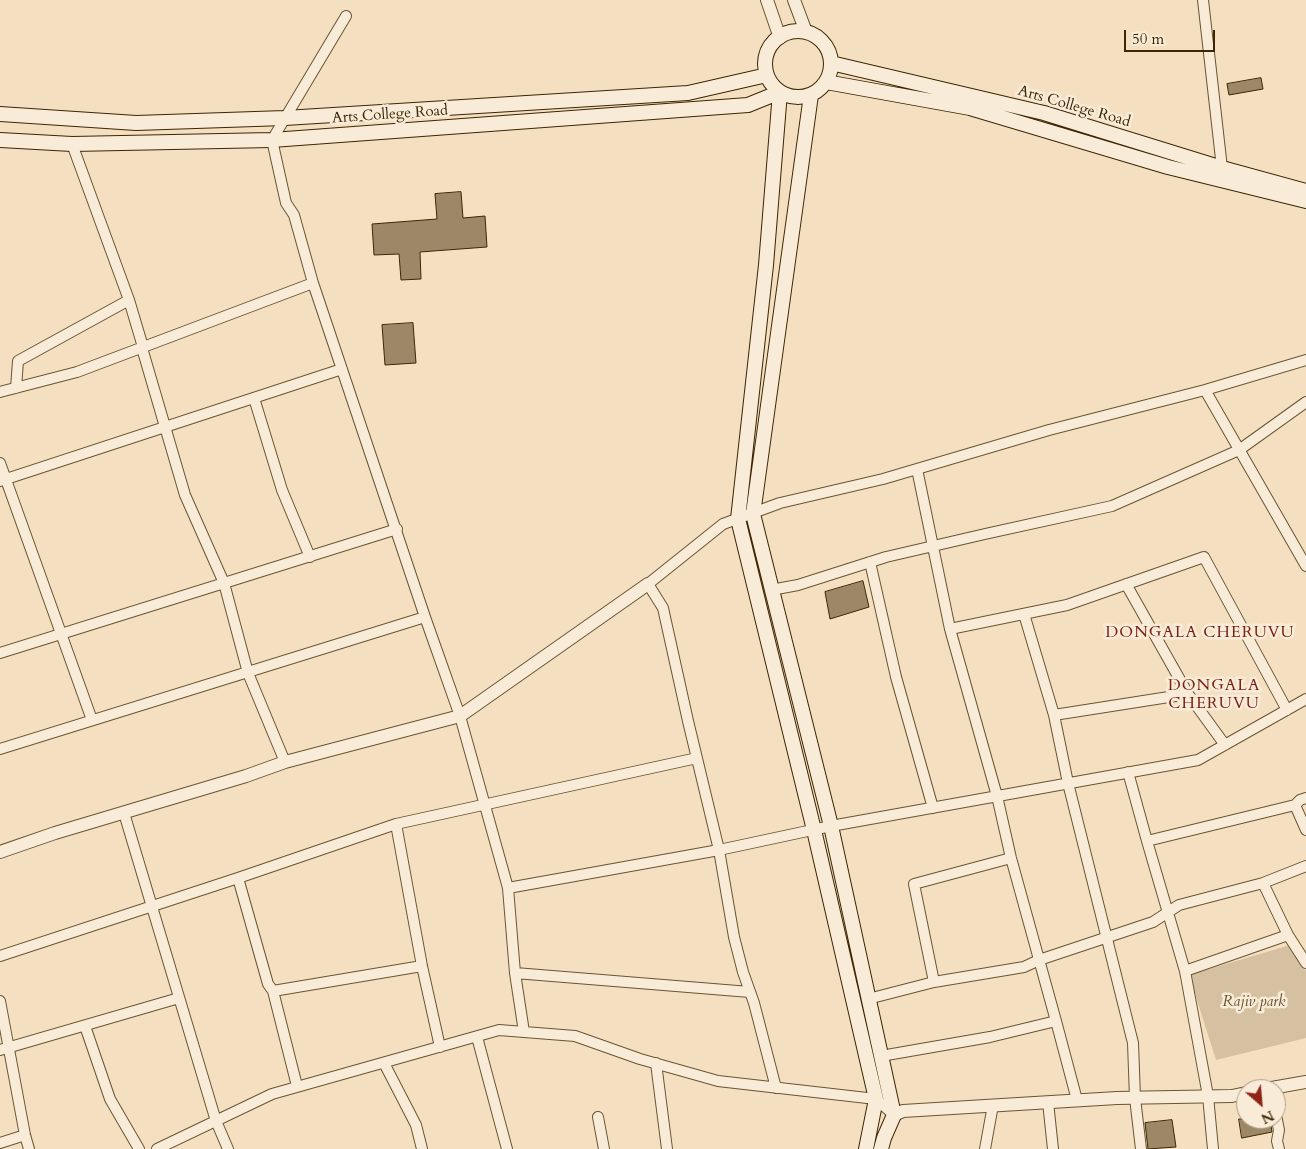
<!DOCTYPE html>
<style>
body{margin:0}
#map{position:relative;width:1306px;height:1149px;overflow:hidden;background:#f4e0c1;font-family:Cardo,serif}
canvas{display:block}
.north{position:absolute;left:1236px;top:1079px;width:50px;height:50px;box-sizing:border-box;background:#f8ebd7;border:1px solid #ad9c82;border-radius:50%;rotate:153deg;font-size:14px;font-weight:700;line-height:20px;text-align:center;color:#3c2603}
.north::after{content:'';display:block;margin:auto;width:18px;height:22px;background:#8f2418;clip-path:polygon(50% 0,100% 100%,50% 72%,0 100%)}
.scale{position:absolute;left:1124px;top:30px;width:91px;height:22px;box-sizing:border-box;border:2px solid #3c2603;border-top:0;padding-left:6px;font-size:15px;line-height:18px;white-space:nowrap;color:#3c2603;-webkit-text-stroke:4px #f8ebd7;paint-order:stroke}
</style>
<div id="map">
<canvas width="1306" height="1149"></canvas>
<div class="north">N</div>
<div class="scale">50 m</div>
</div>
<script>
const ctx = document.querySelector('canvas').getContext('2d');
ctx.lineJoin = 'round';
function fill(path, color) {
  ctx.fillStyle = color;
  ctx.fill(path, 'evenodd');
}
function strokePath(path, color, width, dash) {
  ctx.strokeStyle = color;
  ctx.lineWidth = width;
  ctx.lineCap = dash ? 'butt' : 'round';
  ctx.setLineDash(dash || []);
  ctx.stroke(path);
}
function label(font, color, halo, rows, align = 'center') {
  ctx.font = font + ' Cardo,serif';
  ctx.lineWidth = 5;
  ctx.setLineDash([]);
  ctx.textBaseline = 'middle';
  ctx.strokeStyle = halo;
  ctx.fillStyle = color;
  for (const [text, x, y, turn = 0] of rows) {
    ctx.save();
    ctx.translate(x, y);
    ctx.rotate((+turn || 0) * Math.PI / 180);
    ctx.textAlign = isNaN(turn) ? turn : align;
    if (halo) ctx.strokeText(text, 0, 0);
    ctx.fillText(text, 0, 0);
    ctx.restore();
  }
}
const green = new Path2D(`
 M1290 945 1306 971V1038L1216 1060 1189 975Z`);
const building = new Path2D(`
 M1261 78 1263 89 1229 95 1227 84Z
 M461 192 463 218 485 216 487 247 420 252 421 279 401 280 399 254 374 255 372 224 437 219 435 194Z
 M413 323 416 363 385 365 382 325Z
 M863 581 869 607 830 619 825 592Z
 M1239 1119H1270L1272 1132 1242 1138Z
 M1172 1120 1176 1147 1148 1149 1145 1123Z`);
const minor = new Path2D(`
 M1203 0 1222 168
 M346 16 272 140 286 203 294 215 313 283 425 617 460 716 508 888 719 850 688 721 663 608 648 584 723 524 780 503 883 479 1049 430 1205 390 1306 360
 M129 300 143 347 142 348 185 495 224 583 248 673 285 762
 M16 388 18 361 129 300 72 144
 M1205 390 1306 566
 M0 392 77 372 313 283
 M254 398 282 490 310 557
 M0 463 92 720
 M917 469 950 629
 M0 481 342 369
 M870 562 896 677 933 808
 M771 590 798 585 886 557 985 534 1112 506 1239 450 1306 402
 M1024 614 1054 715 1068 783 1133 1043 1135 1098 1141 1149
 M0 653 397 529
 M1188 694 1225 745
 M1054 715 1188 694 1126 584
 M0 749 425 617
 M1128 772 1147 841 1185 971 1208 1096 1213 1149
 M1295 805 1306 830
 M125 812 124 813 216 1121 228 1149
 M396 824 422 966 440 1047
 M1147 841 1295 805 1300 800 1306 798
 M238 878 268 984 273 991 297 1086
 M1263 883 1288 935 1306 963
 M508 888 515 973 524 1032
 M0 956 238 878 396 824 697 758
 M1185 971 1288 935
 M515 973 750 992
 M934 982 914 884 1011 858
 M273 991 422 966
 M868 999 934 982 1024 967 1039 960 1153 922 1179 905 1263 883 1306 866
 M0 1001 25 1135 29 1149
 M85 1026 110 1099 139 1149
 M477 1037 507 1149
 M0 1050 179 998
 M881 1056 990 1037 1056 1021
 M384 1063 416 1125 422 1149
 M656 1063 667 1149
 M776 1088 754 1003 743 972 734 937 719 850 831 826 1198 760 1306 699
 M1077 1100 1056 1021 1011 858 997 796 950 629 1067 605 1204 557 1287 710
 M1048 1102 1053 1149
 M1276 1115 1279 1130 1277 1141 1279 1149
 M598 1117 604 1149
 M0 1143 25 1135
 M157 1149 272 1094 499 1030 575 1036 640 1059 718 1081 876 1099 894 1115
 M985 1149 993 1105`);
const tertiary = new Path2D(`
 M767 0 780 38
 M794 0 806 32
 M0 852 55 833 246 776 285 762 460 716 648 584
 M1266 1089 1306 1082
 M894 1115 903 1111 1117 1098 1232 1096 1246 1093`);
const secondary = new Path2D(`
 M765 64a33 33 0 1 1 66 0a33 33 0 1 1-66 0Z
 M831 63 1044 113 1222 168 1306 191
 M826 82 970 108 1168 167 1306 201
 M811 95 753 514 831 826 894 1115 884 1138 881 1149
 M0 114 136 123 285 118 688 93 767 75
 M0 140 72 144 272 140 748 105 780 92 766 265 738 519 814 830 876 1099 866 1149`);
const streetNames = [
 ["Arts College Road",1074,107,16],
 ["Arts College Road",390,115,-4]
];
const parkNames = [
 ["Rajiv park",1254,1003]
];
const neighbourhoodNames = [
 ["DONGALA CHERUVU",1200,633],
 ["DONGALA",1214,686],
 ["CHERUVU",1214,704]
];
fill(green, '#d5c0a1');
fill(building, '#9c8766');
strokePath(building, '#3c2603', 1);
strokePath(minor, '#6a5432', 12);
strokePath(tertiary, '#6a5432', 14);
strokePath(secondary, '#3c2603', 16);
strokePath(minor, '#f8ebd7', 10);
strokePath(tertiary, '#f8ebd7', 12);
strokePath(secondary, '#f8ebd7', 14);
label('15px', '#3c2603', '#f8ebd7', streetNames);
label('italic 15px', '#624c2a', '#f8ebd7', parkNames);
ctx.letterSpacing = '1px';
label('16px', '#7a1f14', '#f8ebd7', neighbourhoodNames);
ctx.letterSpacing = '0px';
</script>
